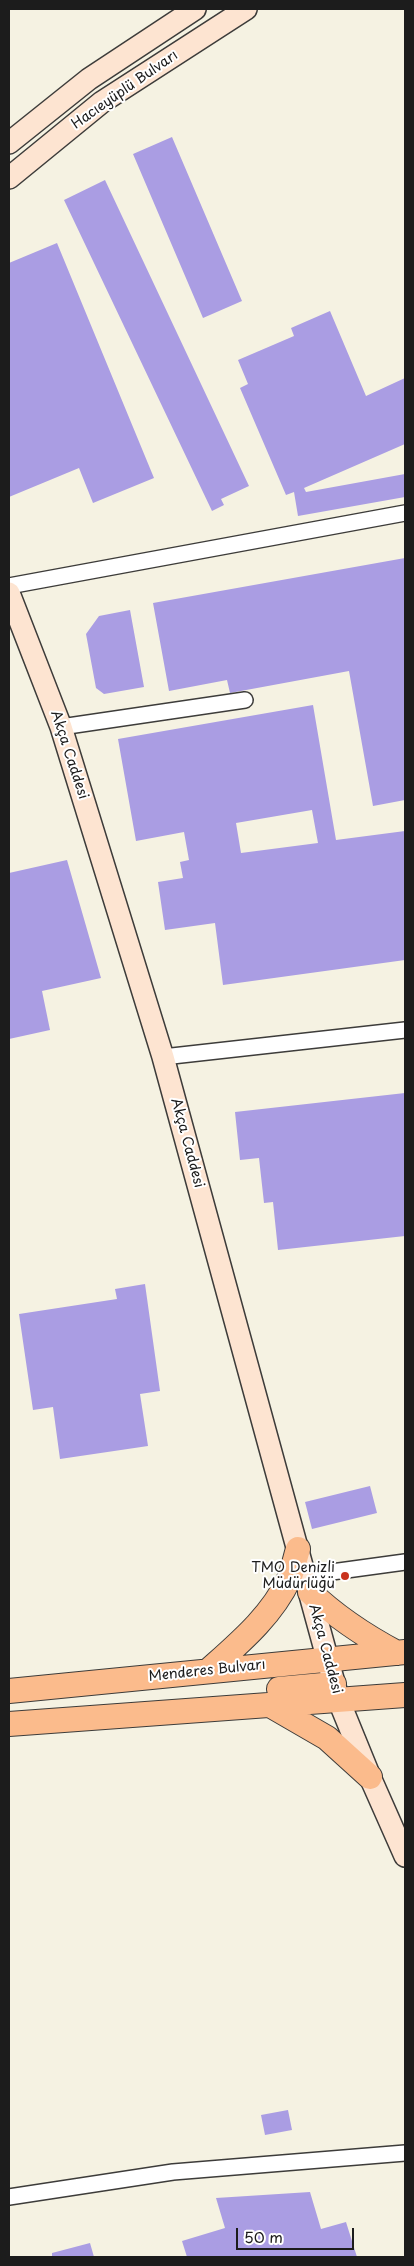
<!DOCTYPE html>
<meta charset="utf-8">
<style>
body{margin:0}
#map{position:relative;width:414px;height:2266px;overflow:hidden;background:#f5f2e2;font-family:"Playpen Sans",sans-serif}
canvas{display:block}
.frame{position:absolute;inset:0;border:10px solid #1c1c1c;pointer-events:none}
.scale{position:absolute;left:236px;top:2228px;width:118px;height:22px;box-sizing:border-box;border:2px solid #1c1c1c;border-top:0;padding-left:6px;font-size:15px;line-height:18px;white-space:nowrap;color:#1c1c1c;-webkit-text-stroke:4px #fff;paint-order:stroke}
</style>
<div id="map">
<canvas width="414" height="2266"></canvas>
<div class="frame"></div>
<div class="scale">50 m</div>
</div>
<script>
const ctx = document.querySelector('canvas').getContext('2d');
ctx.lineJoin = 'round';
function fill(path, color) {
  ctx.fillStyle = color;
  ctx.fill(path, 'evenodd');
}
function strokePath(path, color, width, dash) {
  ctx.strokeStyle = color;
  ctx.lineWidth = width;
  ctx.lineCap = dash ? 'butt' : 'round';
  ctx.setLineDash(dash || []);
  ctx.stroke(path);
}
function label(font, color, halo, rows, align = 'center') {
  ctx.font = font + ' "Playpen Sans",sans-serif';
  ctx.lineWidth = 4;
  ctx.setLineDash([]);
  ctx.textBaseline = 'middle';
  ctx.strokeStyle = halo;
  ctx.fillStyle = color;
  for (const [text, x, y, turn = 0] of rows) {
    ctx.save();
    ctx.translate(x, y);
    ctx.rotate((+turn || 0) * Math.PI / 180);
    ctx.textAlign = isNaN(turn) ? turn : align;
    if (halo) ctx.strokeText(text, 0, 0);
    ctx.fillText(text, 0, 0);
    ctx.restore();
  }
}
const building = new Path2D(`
 M172 137 242 301 203 318 133 154Z
 M105 180 249 486 221 499 224 505 212 511 64 200Z
 M57 243 154 478 93 503 79 468 9 497V263Z
 M330 311 366 396 405 378V444L304 488 306 492 405 474V497L298 516 294 492 286 495 240 388 248 384 238 360 294 336 291 328Z
 M405 558V800L373 806 349 671 230 693 227 680 169 691 153 603Z
 M130 610 144 687 104 694 96 688 86 634 99 616Z
 M313 705 336 840 405 831V960L223 985 215 923 165 930 158 882 183 878 180 862 189 860 184 832 136 841 118 739ZM312 810 318 843 241 853 236 823Z
 M67 860 101 978 42 991 50 1030 9 1039V873Z
 M405 1093V1236L278 1250 273 1202 264 1203 259 1158 240 1160 235 1112Z
 M145 1284 160 1391 140 1394 148 1446 60 1459 53 1407 33 1410 19 1314 117 1299 115 1289Z
 M370 1486 377 1513 312 1529 305 1502Z
 M288 2110 292 2130 265 2135 261 2115Z
 M310 2192 321 2229 346 2222 357 2257H187L182 2241 225 2228 216 2198Z
 M90 2243 94 2257H52V2253Z`);
const street = new Path2D(`
 M9 586 405 513
 M61 727 245 700
 M163 1057 405 1030
 M295 1577 405 1562
 M9 2197 173 2172 405 2153`);
const secondary = new Path2D(`
 M9 143 89 79 195 9
 M9 178 102 102 246 9
 M9 593 61 727 163 1057 339 1701 370 1777 405 1856`);
const primary = new Path2D(`
 M310 1592C336 1617 365 1636 397 1653
 M208 1671C238 1644 271 1617 289 1579 293 1569 295 1559 298 1549
 M279 1689 334 1684
 M9 1691 405 1652
 M270 1705 327 1738 370 1777
 M9 1724 405 1695`);
const markers = [
 [345,1576,5,"#c8321e"]
];
const streetNames = [
 ["Hacıeyüplü Bulvarı",125,90,-35],
 ["Akça Caddesi",69,755,72],
 ["Akça Caddesi",187,1143,75],
 ["Akça Caddesi",325,1649,75],
 ["Menderes Bulvarı",207,1671,-6]
];
const poiNames = [
 ["TMO Denizli",335,1568],
 ["Müdürlüğü",335,1584]
];
fill(building, '#aa9de3');
strokePath(street, '#3d3c3a', 18);
strokePath(secondary, '#3d3c3a', 24);
strokePath(primary, '#3d3c3a', 26);
strokePath(street, '#fff', 15);
strokePath(secondary, '#fde4d1', 21);
strokePath(primary, '#fbbb8c', 24);
for (const [x, y, r, color] of markers) {
  const dot = new Path2D();
  dot.arc(x, y, r, 0, 2 * Math.PI);
  ctx.fillStyle = color;
  ctx.fill(dot);
  strokePath(dot, '#fff', 2);
}
label('14px', '#1c1c1c', '#fff', streetNames);
label('14px', '#1c1c1c', '#fff', poiNames, 'right');
</script>
